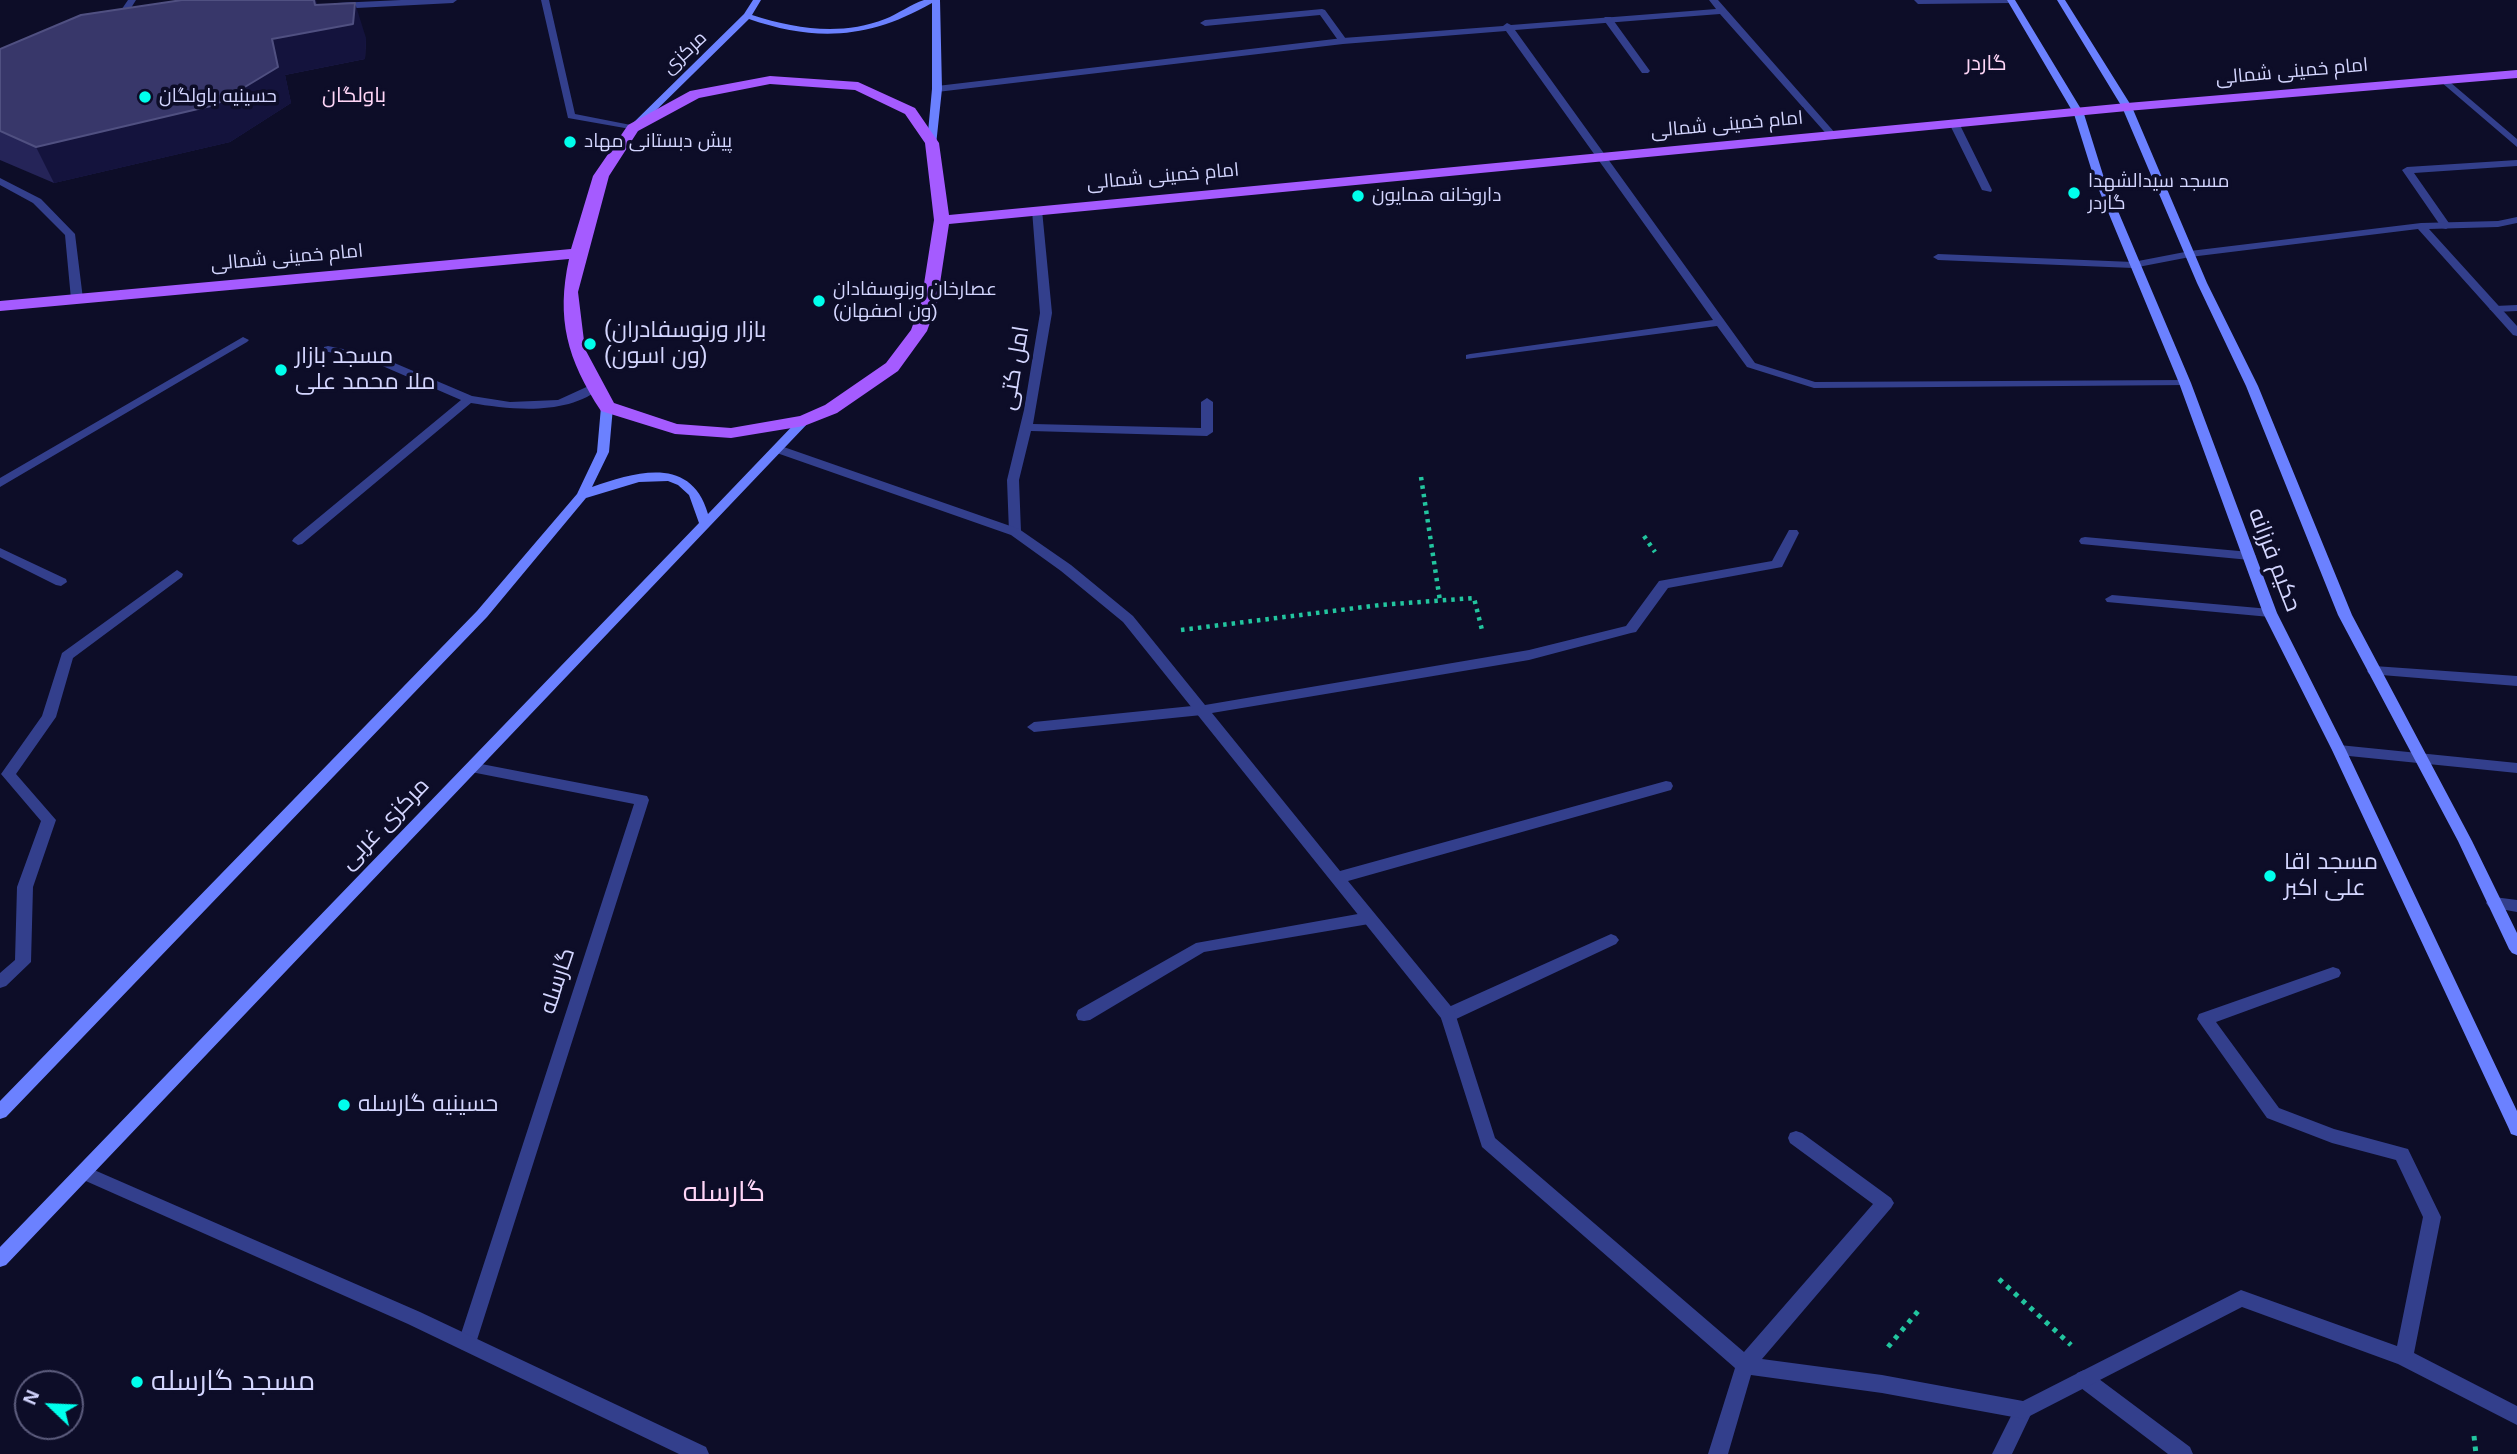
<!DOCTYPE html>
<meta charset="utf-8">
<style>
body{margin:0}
#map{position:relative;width:2517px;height:1454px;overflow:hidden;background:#0d0d28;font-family:Helvetica,sans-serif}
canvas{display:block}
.north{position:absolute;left:14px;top:1370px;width:70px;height:70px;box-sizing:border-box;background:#0d0d28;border:2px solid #5d5d7e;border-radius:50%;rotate:293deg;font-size:19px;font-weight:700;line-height:28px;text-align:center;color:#d4d6ff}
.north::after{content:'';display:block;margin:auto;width:24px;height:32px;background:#00ffec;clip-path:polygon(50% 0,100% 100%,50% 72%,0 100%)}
</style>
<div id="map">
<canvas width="2517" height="1454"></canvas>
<div class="north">N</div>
</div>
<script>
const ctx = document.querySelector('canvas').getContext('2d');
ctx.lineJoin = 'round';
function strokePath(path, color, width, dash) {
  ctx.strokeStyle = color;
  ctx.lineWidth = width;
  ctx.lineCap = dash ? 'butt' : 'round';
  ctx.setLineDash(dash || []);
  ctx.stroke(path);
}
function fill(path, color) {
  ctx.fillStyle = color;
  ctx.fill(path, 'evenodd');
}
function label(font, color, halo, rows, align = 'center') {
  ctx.font = font + ' Helvetica,Cairo,sans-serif';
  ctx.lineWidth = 7;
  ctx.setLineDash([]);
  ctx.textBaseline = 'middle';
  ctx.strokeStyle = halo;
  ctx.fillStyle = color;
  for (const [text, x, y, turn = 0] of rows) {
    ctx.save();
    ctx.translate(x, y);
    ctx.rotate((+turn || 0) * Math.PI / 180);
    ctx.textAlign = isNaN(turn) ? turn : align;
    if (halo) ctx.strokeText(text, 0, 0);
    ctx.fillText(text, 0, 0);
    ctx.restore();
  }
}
const pathFar1 = new Path2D(`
 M1421 477 1440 601
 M1644 536 1655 552
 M1181 630 1380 605 1474 598 1482 630`);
const path = new Path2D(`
 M1999 1279 2071 1345
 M1888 1347 1919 1310
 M2474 1436 2476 1454`);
const lane = new Path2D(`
 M1914 0H2015L2011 3 1918 4Z
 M1322 9 1325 10 1346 39V43H1340L1320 15 1205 26 1200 23 1205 20Z
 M1605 17H1611L1650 71 1648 73H1642L1603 19Z
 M1955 122 1960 125 1992 190 1991 192 1982 190 1950 125Z
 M2517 160V166L2414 173 2451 226 2446 229 2442 228 2402 170 2407 167Z
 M1037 207 1042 210 1052 313 1033 424 1201 428V402L1207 398 1213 402V432L1207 436 1031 431 1019 480 1021 532 1015 536 1009 532 1007 480 1024 410 1040 313 1032 210Z
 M2517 305V311L2495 312 2489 309 2495 306Z
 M2085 537 2250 552 2256 556 2250 560 2081 544 2079 541 2081 538Z
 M177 570 183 574 182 577 73 658 56 717 16 774 56 820 33 887 31 962 6 986 0 988V973L15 960 17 887 41 821 1 774 42 716 62 653Z
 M2112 595 2270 609 2277 613 2270 617 2107 602 2105 599Z
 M1202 705 1209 710 1202 715 1034 732 1027 727 1034 722Z
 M471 762 642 795 647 796 649 800 476 1343 473 1349 467 1351 461 1349 458 1343 634 804 466 771 464 767Z
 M2494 897 2517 900V912L2489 907 2486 903 2489 899Z
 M1369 912 1374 914 1377 918 1374 922 1369 924 1204 952 1090 1020 1084 1021 1078 1020 1076 1015 1078 1010 1196 943Z
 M1611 934 1616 936 1619 940 1616 944 1454 1020 1448 1021 1442 1020 1440 1015 1442 1010Z
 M2084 1370 2091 1373 2190 1447 2193 1454H2168L2077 1385 2075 1379 2077 1373Z
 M2024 1401 2031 1404 2033 1410 2012 1454H1992L2017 1404Z`);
const street = new Path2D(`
 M128 0H136L121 24H115L113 22Z
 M401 0H457L453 3 337 9 333 6 337 3Z
 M541 0H549L575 114 636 126V130L568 118Z
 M1709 0H1718L1836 134V138H1830L1720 14 1515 30 1755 363 1815 382 2185 380 2189 381V385L1814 388 1747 367 1717 326 1466 359V355L1470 354 1713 320 1506 31 1343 44 937 92 932 89 937 86 1343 38 1503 26 1507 23 1511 25 1716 9Z
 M2444 77 2517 139V147L2441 82 2439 80Z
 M0 178 41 199 75 234 83 299 81 301H73L71 299 65 235 33 203 0 185Z
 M2517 217V223L2498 227 2429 229 2517 326V336L2513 335 2418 229 2190 257 2133 268 1938 260 1933 257 1938 254 2133 262 2190 251 2421 223 2498 221Z
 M243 337 249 340 247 342 0 487V478Z
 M328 346 378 356 472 396 510 402 558 400 593 384H601L603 386C569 416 513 410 471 403L302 544 298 545 292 541 294 538 461 400 371 361 324 351V347Z
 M778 445 1019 529 1071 565 1133 616 1205 705 1529 650 1626 626 1659 581 1772 561 1789 530H1797L1799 533 1782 567 1668 588 1636 632 1631 633 1529 660 1212 713 1340 871 1666 781 1671 782 1673 786 1671 790 1348 881 1454 1010 1495 1138 1744 1352 1873 1204 1790 1143 1788 1138 1790 1133 1796 1131 1802 1133 1891 1198 1894 1203 1891 1208 1762 1359 1882 1375 2023 1401 2241 1290 2397 1346 2423 1217 2396 1160 2332 1143 2267 1118 2197 1019 2199 1014 2333 967 2339 969 2341 973 2339 977 2216 1022 2279 1108 2334 1129 2408 1149 2441 1217 2414 1353 2517 1406V1425L2398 1364 2242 1307 2024 1419 1882 1393 1751 1375 1728 1454H1708L1735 1368 1482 1147 1441 1018 1123 622 1061 571 1011 535 774 452 772 449Z
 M0 548 66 579 67 582 61 586 56 585 0 557Z
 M2374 666 2517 676V686L2369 674 2367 671Z
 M2339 745 2517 763V773L2339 755 2332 750Z
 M85 1166 420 1312 706 1447 709 1454H679L408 1324 79 1178 76 1173 79 1168Z`);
const secondary = new Path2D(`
 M753 0H761L752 15C796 29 841 36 885 19 898 14 911 4 924 0 929 0 936 0 940 0L942 89 936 145 927 143 932 89V3C869 39 816 42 749 19L636 130H630V126L744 14Z
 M2007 0H2015L2084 114 2104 178 2191 383 2277 613 2346 750 2517 1111V1136L2511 1134 2509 1129 2332 750 2263 613 2179 383 2094 178 2074 114Z
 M2057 0H2065L2132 107 2207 283 2258 386 2352 615 2472 841 2517 933V955L2512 953 2509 949 2458 841 2338 615 2246 386 2197 283 2122 107Z
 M607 403 613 407 609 452 592 487C636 472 691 455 708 514L800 418H808L810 421 6 1265 0 1267V1247L699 523 689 495 678 485 668 481 639 482 586 498 487 617 6 1117 0 1119V1101L477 611 577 494 597 452 601 407Z`);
const primary = new Path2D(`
 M2517 70V78L2127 111 949 224 937 303 927 331 898 371 837 413 804 426 731 438 675 434 601 411C567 359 556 319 569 259L0 311V301L571 249 593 176 628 125 690 91 770 76 858 82 915 108 939 143 949 215 2127 103ZM770 84 855 90 905 114 925 143 934 220 921 303 911 330 886 363 825 405 800 416 731 428 677 424 614 403 585 349 578 292 609 176 638 131 699 98Z`);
const wall = new Path2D(`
 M318 5 366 38 365 59 285 75 291 103 230 142 54 183 0 160V49Z`);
const shadedWall = new Path2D(`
 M314 0H316L321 16 355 3 366 38 365 59 285 75 291 103 230 142 54 183 36 147 272 39Z`);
const building = new Path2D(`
 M182 0H314L315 5 355 3 353 24 272 39 278 67 215 105 36 147 0 131V49L81 15Z`);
const markers = [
 [145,97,7,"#00ffec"],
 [570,142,7,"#00ffec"],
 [2074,193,7,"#00ffec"],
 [1358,196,7,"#00ffec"],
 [819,301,7,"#00ffec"],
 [590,344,7,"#00ffec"],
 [281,370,7,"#00ffec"],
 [2270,876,7,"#00ffec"],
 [344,1105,7,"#00ffec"],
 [137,1382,7,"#00ffec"]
];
const farStreetnames = [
 ["مرکزی",685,53,-43],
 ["امام خمینی شمالی",2292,72,-5],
 ["امام خمینی شمالی",1727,125,-5],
 ["امام خمینی شمالی",1163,177,-5],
 ["امام خمینی شمالی",287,258,-5]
];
const farPoinames = [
 ["حسینیه باولگان",159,97],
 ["پیش دبستانی مهاد",584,142],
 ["مسجد سیدالشهدا",2088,182],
 ["گاردر",2088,204],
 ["داروخانه همایون",1372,196],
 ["عصارخان ورنوسفادان",833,290],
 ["(ون اصفهان)",833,312]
];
const farNeighbourhoodnames = [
 ["گاردر",1986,64],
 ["باولگان",354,96]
];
const poiNames = [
 ["(بازار ورنوسفادران",604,331],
 ["(ون اسون)",604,357],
 ["مسجد بازار",295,357],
 ["ملا محمد علی",295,383],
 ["مسجد اقا",2284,863],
 ["علی اکبر",2284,889],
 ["حسینیه گارسله",358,1105]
];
const streetNames = [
 ["امل کتی",1015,368,-80],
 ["حکیم فرزانه",2274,560,69],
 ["مرکزی غربی",385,824,-46],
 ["گارسله",558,981,-72]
];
const nearNeighbourhoodnames = [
 ["گارسله",724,1193]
];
const nearPoinames = [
 ["مسجد گارسله",151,1382]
];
strokePath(pathFar1, '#22c59f', 4.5, [3.5, 5]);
strokePath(path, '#22c59f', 5, [4.5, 6]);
fill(lane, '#333f8c');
fill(street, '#333f8c');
fill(secondary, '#6b81ff');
fill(primary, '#a55bff');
fill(wall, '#252458');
fill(shadedWall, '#14133d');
fill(building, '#38376a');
strokePath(building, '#505081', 2);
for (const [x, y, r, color] of markers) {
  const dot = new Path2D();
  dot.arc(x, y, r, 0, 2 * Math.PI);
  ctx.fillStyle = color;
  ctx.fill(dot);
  strokePath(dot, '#0d0d28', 2.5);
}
label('19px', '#d4d6ff', '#0d0d28', farStreetnames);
label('19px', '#d4d6ff', '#0d0d28', farPoinames, 'left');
label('21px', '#ffd6f7', '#0d0d28', farNeighbourhoodnames);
label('23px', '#d4d6ff', '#0d0d28', poiNames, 'left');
label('23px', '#d4d6ff', '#0d0d28', streetNames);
label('28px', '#ffd6f7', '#0d0d28', nearNeighbourhoodnames);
label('28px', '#d4d6ff', '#0d0d28', nearPoinames, 'left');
</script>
